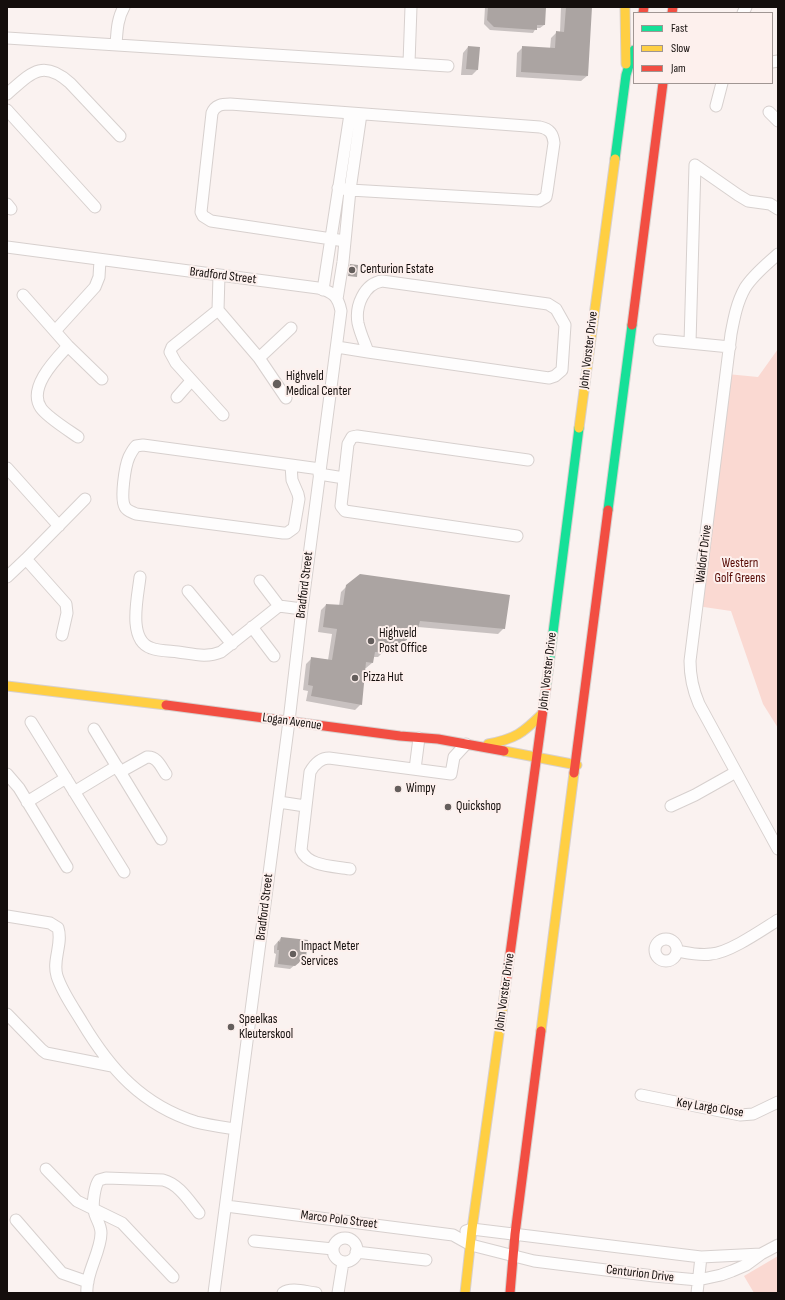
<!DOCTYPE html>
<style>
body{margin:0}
#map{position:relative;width:785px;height:1300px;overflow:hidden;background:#faf2f0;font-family:"Sofia Sans Condensed",sans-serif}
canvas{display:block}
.frame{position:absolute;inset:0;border:8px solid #140e0c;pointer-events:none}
.legend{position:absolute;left:633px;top:12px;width:140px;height:72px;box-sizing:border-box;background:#fdf0ed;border:1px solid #a09693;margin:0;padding:5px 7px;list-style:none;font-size:12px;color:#140e0c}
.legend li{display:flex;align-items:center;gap:8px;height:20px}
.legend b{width:20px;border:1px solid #a09693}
</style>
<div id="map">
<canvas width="785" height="1300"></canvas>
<div class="frame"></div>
<ul class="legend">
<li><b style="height:5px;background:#16e098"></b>Fast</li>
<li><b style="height:5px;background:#ffcf43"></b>Slow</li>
<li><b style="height:5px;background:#f24e42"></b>Jam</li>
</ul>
</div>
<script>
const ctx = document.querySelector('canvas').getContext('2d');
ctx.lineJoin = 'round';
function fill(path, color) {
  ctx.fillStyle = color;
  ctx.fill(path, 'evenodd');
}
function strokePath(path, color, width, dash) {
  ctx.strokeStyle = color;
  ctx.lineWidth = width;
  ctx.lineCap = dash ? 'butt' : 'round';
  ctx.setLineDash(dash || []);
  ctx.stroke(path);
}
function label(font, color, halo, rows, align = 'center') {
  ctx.font = font + ' "Sofia Sans Condensed",sans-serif';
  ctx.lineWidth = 4;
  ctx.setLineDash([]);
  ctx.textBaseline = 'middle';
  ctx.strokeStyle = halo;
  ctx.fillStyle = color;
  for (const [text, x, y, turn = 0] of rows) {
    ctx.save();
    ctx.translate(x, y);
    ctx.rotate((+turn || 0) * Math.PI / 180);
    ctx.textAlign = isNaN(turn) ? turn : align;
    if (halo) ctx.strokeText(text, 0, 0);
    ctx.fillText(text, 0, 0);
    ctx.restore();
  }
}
const green = new Path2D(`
 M778 349V728L763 704 731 611 697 606 727 374 758 377Z
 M778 1256V1293H754L744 1276Z`);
const shadow = new Path2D(`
 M485 7H545L544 25 540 28H536L533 33 490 30 484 24Z
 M561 7H591L587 76 581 81 516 77 517 53 523 47 550 49 551 38 557 32H560Z
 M468 47 477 70 472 75H461L463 53Z
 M347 586 504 628 498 634 418 627 412 633H407L406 639 400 645 394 649 387 648 378 657H373L372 663 366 668H365L361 704 355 710 306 701 308 691 303 690 306 664 312 658 328 660 332 634 318 632 321 610 326 605 339 606 341 592Z
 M281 938 301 960 290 969 274 967 276 954 274 953V946Z`);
const building = new Path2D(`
 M488 7H546L545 25H537V30L494 27 487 20Z
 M566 7H592L588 76 521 72 522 46 555 48 556 31 564 32Z
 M468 46 480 47 478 70 466 69Z
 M350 264 358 265 357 277 348 276Z
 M360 574 510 595 505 629 420 621 418 628H413L408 633 407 640 401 643H394L384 652H375L373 663 366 662 362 705 311 696 313 686 308 685 311 657 332 660 337 629 323 627 326 604 343 605 346 585Z
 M281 937 308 940 306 957 295 966 278 964 279 950H277L278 941 280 942Z`);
const street = new Path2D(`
 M743 13 746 7
 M7 38 448 66
 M116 45C117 32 117 19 124 7
 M772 62 778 61
 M409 63 411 7
 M7 94C30 74 42 58 70 83L120 136
 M716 106 722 83
 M7 110 95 207
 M769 112 778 121
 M695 165 738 195 748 201 770 204 778 209
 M338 188 350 190 539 201 546 197 547 192 554 143C553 134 550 129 540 127L230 104C222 104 215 105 212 113L201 212 203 216 211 221 345 241
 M7 204 11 209
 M7 247 318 288C333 292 338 296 341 311L302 609 289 721 214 1293
 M778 254C767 264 753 275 745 288 737 302 734 318 731 334L690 661C690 677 693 690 699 704L778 849
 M323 290 350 114
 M23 295 68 346 102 379
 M337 299 343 262 350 190 361 114
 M218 310 219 275
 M56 330 95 287 99 277 100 260
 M659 340 730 347
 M690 343 695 165
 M68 346C56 359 27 388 41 408 47 417 68 430 78 437
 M337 347 368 352 549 378 555 376 562 370 565 325 556 309 548 304 382 281C364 284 355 306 358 323 360 333 365 343 368 352
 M259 358 291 328
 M177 397 191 381
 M223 415 176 363 170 352 172 347 218 310 259 358 286 398
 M143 445 291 465 292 480 298 494 299 499 294 528 287 533H283L136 514C132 512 127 511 125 507 120 499 125 466 129 457 131 453 133 449 136 446Z
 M291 465 320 469
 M7 468 59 526
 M319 474 344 478
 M517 536 345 511 341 506 348 444 352 437 357 436 528 460
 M26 559 66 604 67 613 62 635
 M7 577 26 559 85 499
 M140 577C138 596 127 640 151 648 159 651 170 651 178 652 193 654 207 658 221 652L279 606 302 609
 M260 581 279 606
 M188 591 232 644
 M252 627 274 656
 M31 722 124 872
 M94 729 161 839
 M415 769 419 738
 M120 772 147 757C157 756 161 767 166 774
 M7 774 19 788 67 867
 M74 792 117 766
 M27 802 66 778
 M279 802 305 806
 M671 806 695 795 736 772
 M350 869C335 866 308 867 301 850L310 772C314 765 320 758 329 758L451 774 454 757 466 744
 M7 916 50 923 58 928C63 944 52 960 57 976 62 992 73 1007 82 1022 110 1069 142 1105 196 1122 208 1125 222 1127 235 1129
 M655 950a11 11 0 1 1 22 0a11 11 0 1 1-22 0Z
 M677 951C688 953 700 956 711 954 729 953 762 930 778 920
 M7 1014 42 1050 46 1053 112 1066
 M641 1095 740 1115 753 1114 778 1102
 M46 1169 77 1201 122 1223 173 1277
 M226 1206 453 1235 471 1245 534 1261 654 1276 698 1280 721 1275 732 1271 746 1265 761 1254 778 1245
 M16 1220 62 1273 88 1282
 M466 1231 472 1229 701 1257 761 1254
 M333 1250a12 12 0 1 1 24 0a12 12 0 1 1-24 0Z
 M254 1241 333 1249
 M356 1252 426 1260
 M87 1293C85 1274 101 1252 101 1233 101 1224 95 1218 94 1210 92 1203 95 1185 99 1180L106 1178 163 1180C179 1184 189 1201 199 1213
 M283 1293C291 1287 306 1292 316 1293
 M338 1293 343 1262
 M697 1293 701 1257`);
const fast = new Path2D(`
 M615 159 626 75 634 50
 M608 510 632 325
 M546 688 579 428`);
const slow = new Path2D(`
 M625 7 626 64
 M579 428 615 159
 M7 686 166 705
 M488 744C515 739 523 733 542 714
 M504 751 577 765
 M541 1031 574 773
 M465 1293 472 1229 505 991`);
const jam = new Path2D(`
 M643 13 644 7
 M672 13 673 7
 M632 325 663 83
 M166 705 400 736 438 739 504 751
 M574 773 608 510
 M505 991 546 688
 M510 1293 515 1234 541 1031`);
const markers = [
 [352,270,4,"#645e5c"],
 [277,384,5,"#645e5c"],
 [371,641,4,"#645e5c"],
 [355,678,4,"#645e5c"],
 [398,789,4,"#645e5c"],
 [448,807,4,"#645e5c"],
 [293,954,4,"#645e5c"],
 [231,1027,4,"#645e5c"]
];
const poiNames = [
 ["Centurion Estate",360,270],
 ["Highveld",286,377],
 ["Medical Center",286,392],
 ["Highveld",379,634],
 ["Post Office",379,649],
 ["Pizza Hut",363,678],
 ["Wimpy",406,789],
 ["Quickshop",456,807],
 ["Impact Meter",301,947],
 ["Services",301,962],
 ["Speelkas",239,1020],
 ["Kleuterskool",239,1035]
];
const streetNames = [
 ["Bradford Street",223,276,7],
 ["John Vorster Drive",589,350,-83],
 ["Waldorf Drive",704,554,-83],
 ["Bradford Street",305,585,-83],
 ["John Vorster Drive",548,671,-83],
 ["Logan Avenue",292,722,8],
 ["Bradford Street",265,907,-83],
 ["John Vorster Drive",505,992,-82],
 ["Key Largo Close",710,1108,9],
 ["Marco Polo Street",339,1220,7],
 ["Centurion Drive",640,1274,7]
];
const parkNames = [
 ["Western",740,564],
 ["Golf Greens",740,579]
];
fill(green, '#fad9d2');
fill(shadow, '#0003');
fill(building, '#aba4a2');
strokePath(street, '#d7d0ce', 13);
strokePath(fast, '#d7d0ce', 11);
strokePath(slow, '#d7d0ce', 11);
strokePath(jam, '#d7d0ce', 11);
strokePath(street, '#fefdfd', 11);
strokePath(fast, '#16e098', 9);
strokePath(slow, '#ffcf43', 9);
strokePath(jam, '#f24e42', 9);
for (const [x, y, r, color] of markers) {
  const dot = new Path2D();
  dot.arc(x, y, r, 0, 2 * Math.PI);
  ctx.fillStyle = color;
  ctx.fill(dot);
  strokePath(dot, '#fdf0ed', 1.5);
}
label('13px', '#140e0c', '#fdf0ed', poiNames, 'left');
label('13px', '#140e0c', '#fdf0ed', streetNames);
label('13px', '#560803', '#fdf0ed', parkNames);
</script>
